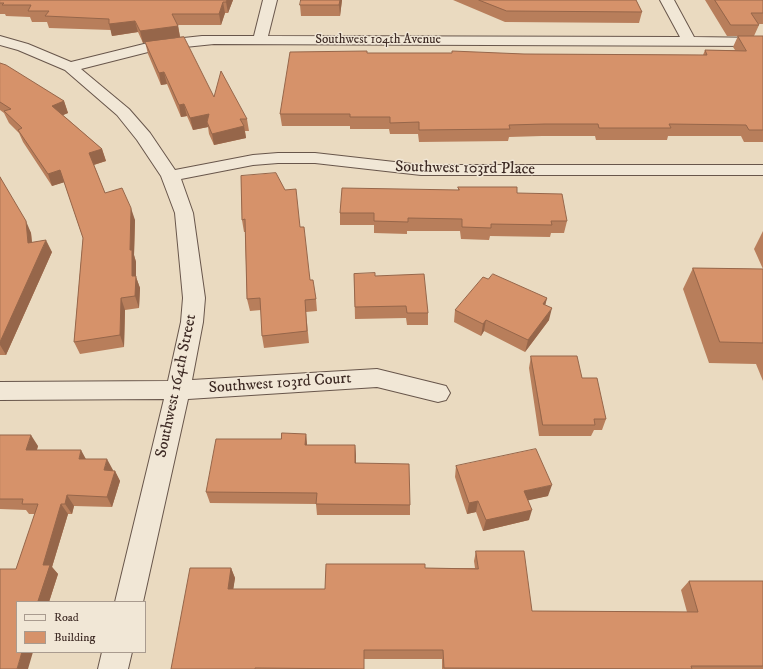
<!DOCTYPE html>
<style>
body{margin:0}
#map{position:relative;width:763px;height:669px;overflow:hidden;background:#eadac0;font-family:"IM FELL DW Pica",serif}
canvas{display:block}
.legend{position:absolute;left:16px;top:601px;width:130px;height:52px;box-sizing:border-box;background:#f1e7d6;border:1px solid #a99b8f;margin:0;padding:5px 7px;list-style:none;font-size:12px;color:#3d2a24}
.legend li{display:flex;align-items:center;gap:8px;height:20px}
.legend b{width:20px;border:1px solid #a99b8f}
</style>
<div id="map">
<canvas width="763" height="669"></canvas>
<ul class="legend">
<li><b style="height:5px;background:#f1e7d6"></b>Road</li>
<li><b style="height:11px;background:#d6926a"></b>Building</li>
</ul>
</div>
<script>
const ctx = document.querySelector('canvas').getContext('2d');
ctx.lineJoin = 'round';
function strokePath(path, color, width, dash) {
  ctx.strokeStyle = color;
  ctx.lineWidth = width;
  ctx.lineCap = dash ? 'butt' : 'round';
  ctx.setLineDash(dash || []);
  ctx.stroke(path);
}
function fill(path, color) {
  ctx.fillStyle = color;
  ctx.fill(path, 'evenodd');
}
function label(font, color, halo, rows, align = 'center') {
  ctx.font = font + ' "IM FELL DW Pica",serif';
  ctx.lineWidth = 3;
  ctx.setLineDash([]);
  ctx.textBaseline = 'middle';
  ctx.strokeStyle = halo;
  ctx.fillStyle = color;
  for (const [text, x, y, turn = 0] of rows) {
    ctx.save();
    ctx.translate(x, y);
    ctx.rotate((+turn || 0) * Math.PI / 180);
    ctx.textAlign = isNaN(turn) ? turn : align;
    if (halo) ctx.strokeText(text, 0, 0);
    ctx.fillText(text, 0, 0);
    ctx.restore();
  }
}
const minor = new Path2D(`
 M263 0H277L268 36 680 37 660 0H674L694 37 763 38V46L214 44 156 50 81 69 129 109 150 133 175 170 253 155 278 153H315L421 165H763V175H421L315 163H278L253 165 181 179 193 213 205 298 203 322 192 380 377 369 438 384 446 386 450 393 446 400 438 402 377 387 188 399 143 602H115L164 399 0 400V382L168 381 181 322 183 298 175 213 161 176 137 140 117 115 65 70 18 50 0 45V36L28 44 71 62 156 41 202 36H254Z
 M102 652H132L128 669H98Z`);
const wall = new Path2D(`
 M0 0H233L228 13H225L221 25H178L180 37 150 42 214 97 247 119 249 131H245L246 138 214 145 209 134 208 127 193 130 187 116 181 117 167 84 161 85 148 54 145 42 143 43 138 32 112 36 111 30 49 28 47 22H32L30 17 6 16 5 14H0Z
 M342 0 340 16H301L300 5Z
 M453 0H636L642 12 639 23 505 22Z
 M705 0H763V24H758L759 25 754 36H763V142H744L741 136H668L667 140H596L595 136H542L509 137 508 141 419 142 418 134H390L389 129H350V126H282L280 114 367 53 703 55 705 50H735L733 47 738 36H727Z
 M0 63 64 101 68 113 63 115 102 149 106 161 94 165 105 193 135 220 134 255 136 262V277L140 288 139 308 125 310 124 347 80 354 74 342 83 238 64 182 52 186 23 142 19 133 9 123 4 113 0 110Z
 M241 176 310 280 316 299 317 311 306 312 309 343 264 348 262 336 261 310 250 311 247 299 245 232H244L242 220Z
 M0 177 31 233 32 242 52 252 6 355H0Z
 M458 187 517 193 567 221 564 233H551L550 237 490 236 489 240 461 239 460 231H407V234L374 233V225H340V213L458 190Z
 M763 231V269L754 249Z
 M693 268 763 269V381L756 364 709 363 683 289Z
 M354 274 375 276 428 313V325H407L406 318 355 319Z
 M488 279 547 298 545 305 549 320 525 352 484 331 481 336 454 322 455 310Z
 M531 356 582 378 606 419 602 430H594L591 436H539L529 368Z
 M306 434 307 445H355L356 463 410 505V515H317L316 504 210 503 206 492 281 439Z
 M0 435 38 446 37 450 86 459 113 470 112 471H115L120 481 112 507 74 506 72 514H68L52 567 58 574 49 602H51H17V652H45V653L33 652 0 669 16 569 35 514H29L26 510 0 509Z
 M456 466 548 496 528 500 529 520 483 531 476 512 467 514 455 477Z
 M476 551 532 611 687 612 681 590 689 581H763V669H442V659H364V669H171L231 568 235 578 233 589H325L425 568H475L474 561Z`);
const shadedWall = new Path2D(`
 M227 0H233L228 13 226 2Z
 M340 0H342L340 16 339 5Z
 M223 2 225 13 221 25 219 14Z
 M135 21 138 32 112 36 109 24Z
 M178 26 180 37 143 43 140 31Z
 M164 72 167 84 161 85 159 73Z
 M64 101 68 113 56 118 52 106Z
 M184 104 187 116 181 117 179 105Z
 M209 114 207 122 208 127 193 130 190 118Z
 M244 126 246 138 214 145 212 134Z
 M102 149 106 161 93 165 89 153Z
 M60 170 65 182 52 186 48 174Z
 M131 208 135 220 134 255 136 262V277L140 288 139 308 135 296 132 276 130 250Z
 M26 221 31 233 33 255 28 243Z
 M46 240 52 252 6 355 0 345V342Z
 M121 298 125 310 124 347 120 335Z
 M547 298 544 310 543 304Z
 M552 308 549 320 525 352 528 340Z
 M486 320 484 331 481 336 483 324Z
 M306 434 307 445H305Z
 M31 435 38 446 33 461 26 450Z
 M355 445 356 456 355 474Z
 M81 450 87 461 79 459Z
 M107 459 113 470 109 481 104 470Z
 M115 471 120 481 112 507 107 497Z
 M552 485 548 496 521 502 524 491Z
 M67 495 74 506 72 514 65 504Z
 M478 501 476 512 467 514 469 503Z
 M61 504 68 514 52 567 58 574 49 602 38 601 43 565Z
 M532 510 529 520 483 531 486 520Z
 M231 568 235 578 232 598 228 589Z
 M22 652H33L28 669H17Z`);
const building = new Path2D(`
 M0 0H227L226 2H223L219 14H172L178 26 140 31 135 21 109 24V19L45 16 49 11H28L31 5H2L4 3H0Z
 M301 0H340L339 5H300Z
 M479 0H636L642 12 507 11Z
 M715 0H763V13H751L759 25H731Z
 M738 36H763V130H749L746 125 669 124 671 128H599L598 124H545L509 125 510 129 419 130V122L390 123V117H350V114H280L290 52 367 51V53H452V51L524 54 707 55 705 50 746 51Z
 M184 37 214 97 221 71 247 119H240L244 126 212 134 207 122 209 114 190 118 184 104 179 105 164 72 159 73 145 42Z
 M0 63 6 65 64 101 52 106 102 149 89 153 105 193 122 188 131 208 130 250H132V276H136L135 296 121 298 120 335 74 342 83 238 60 170 48 174 18 130 22 128 4 111 11 109 0 102Z
 M276 173 285 190 296 189 300 227H304L310 280H313L316 299 305 300 307 331 262 336 260 298 247 299 245 219 242 220 241 176Z
 M0 177 26 221 28 243 46 240 0 342Z
 M458 187H517V193L562 194 567 221H551L552 225 491 224V228L462 227V219L408 218V222L374 221V213H340L342 188 459 190Z
 M693 268 763 269V343L720 342Z
 M375 273V276L424 274 428 313H407L406 306 355 307 354 274Z
 M493 274 547 298 543 304 552 308 528 340 486 320 483 324 455 310 483 277 488 279Z
 M531 356H577L582 378H597L606 419H594L595 425H543Z
 M282 433 306 434 305 445H355V463L409 464 410 505 316 504 317 493 206 492 216 439H281Z
 M0 435H31L26 450H81L79 459H107L104 470 115 471 107 497 67 495 65 504H61L43 565H50L38 601 50 602H17V652H22L17 669H0V569H16L38 504H22L23 499H0Z
 M536 449 552 485 524 491 532 510 486 520 478 501 469 503 456 466Z
 M476 551H524L532 611 698 612 689 581H763V666H691L692 669 444 668 443 650H364V669L255 668V669H171L190 568H231L228 589H325L326 564H425V568L478 569Z`);
const farStreetnames = [
 ["Southwest 104th Avenue",378,40]
];
const streetNames = [
 ["Southwest 103rd Place",465,169,1],
 ["Southwest 103rd Court",280,384,-4],
 ["Southwest 164th Street",177,386,-78]
];
strokePath(minor, '#68564b', 2);
fill(minor, '#f1e7d6');
fill(wall, '#b87e5b');
fill(shadedWall, '#96664a');
fill(building, '#d6926a');
strokePath(building, '#96664a', 1);
label('13px', '#3d2a24', '#f1e7d6', farStreetnames);
label('16px', '#3d2a24', '#f1e7d6', streetNames);
</script>
